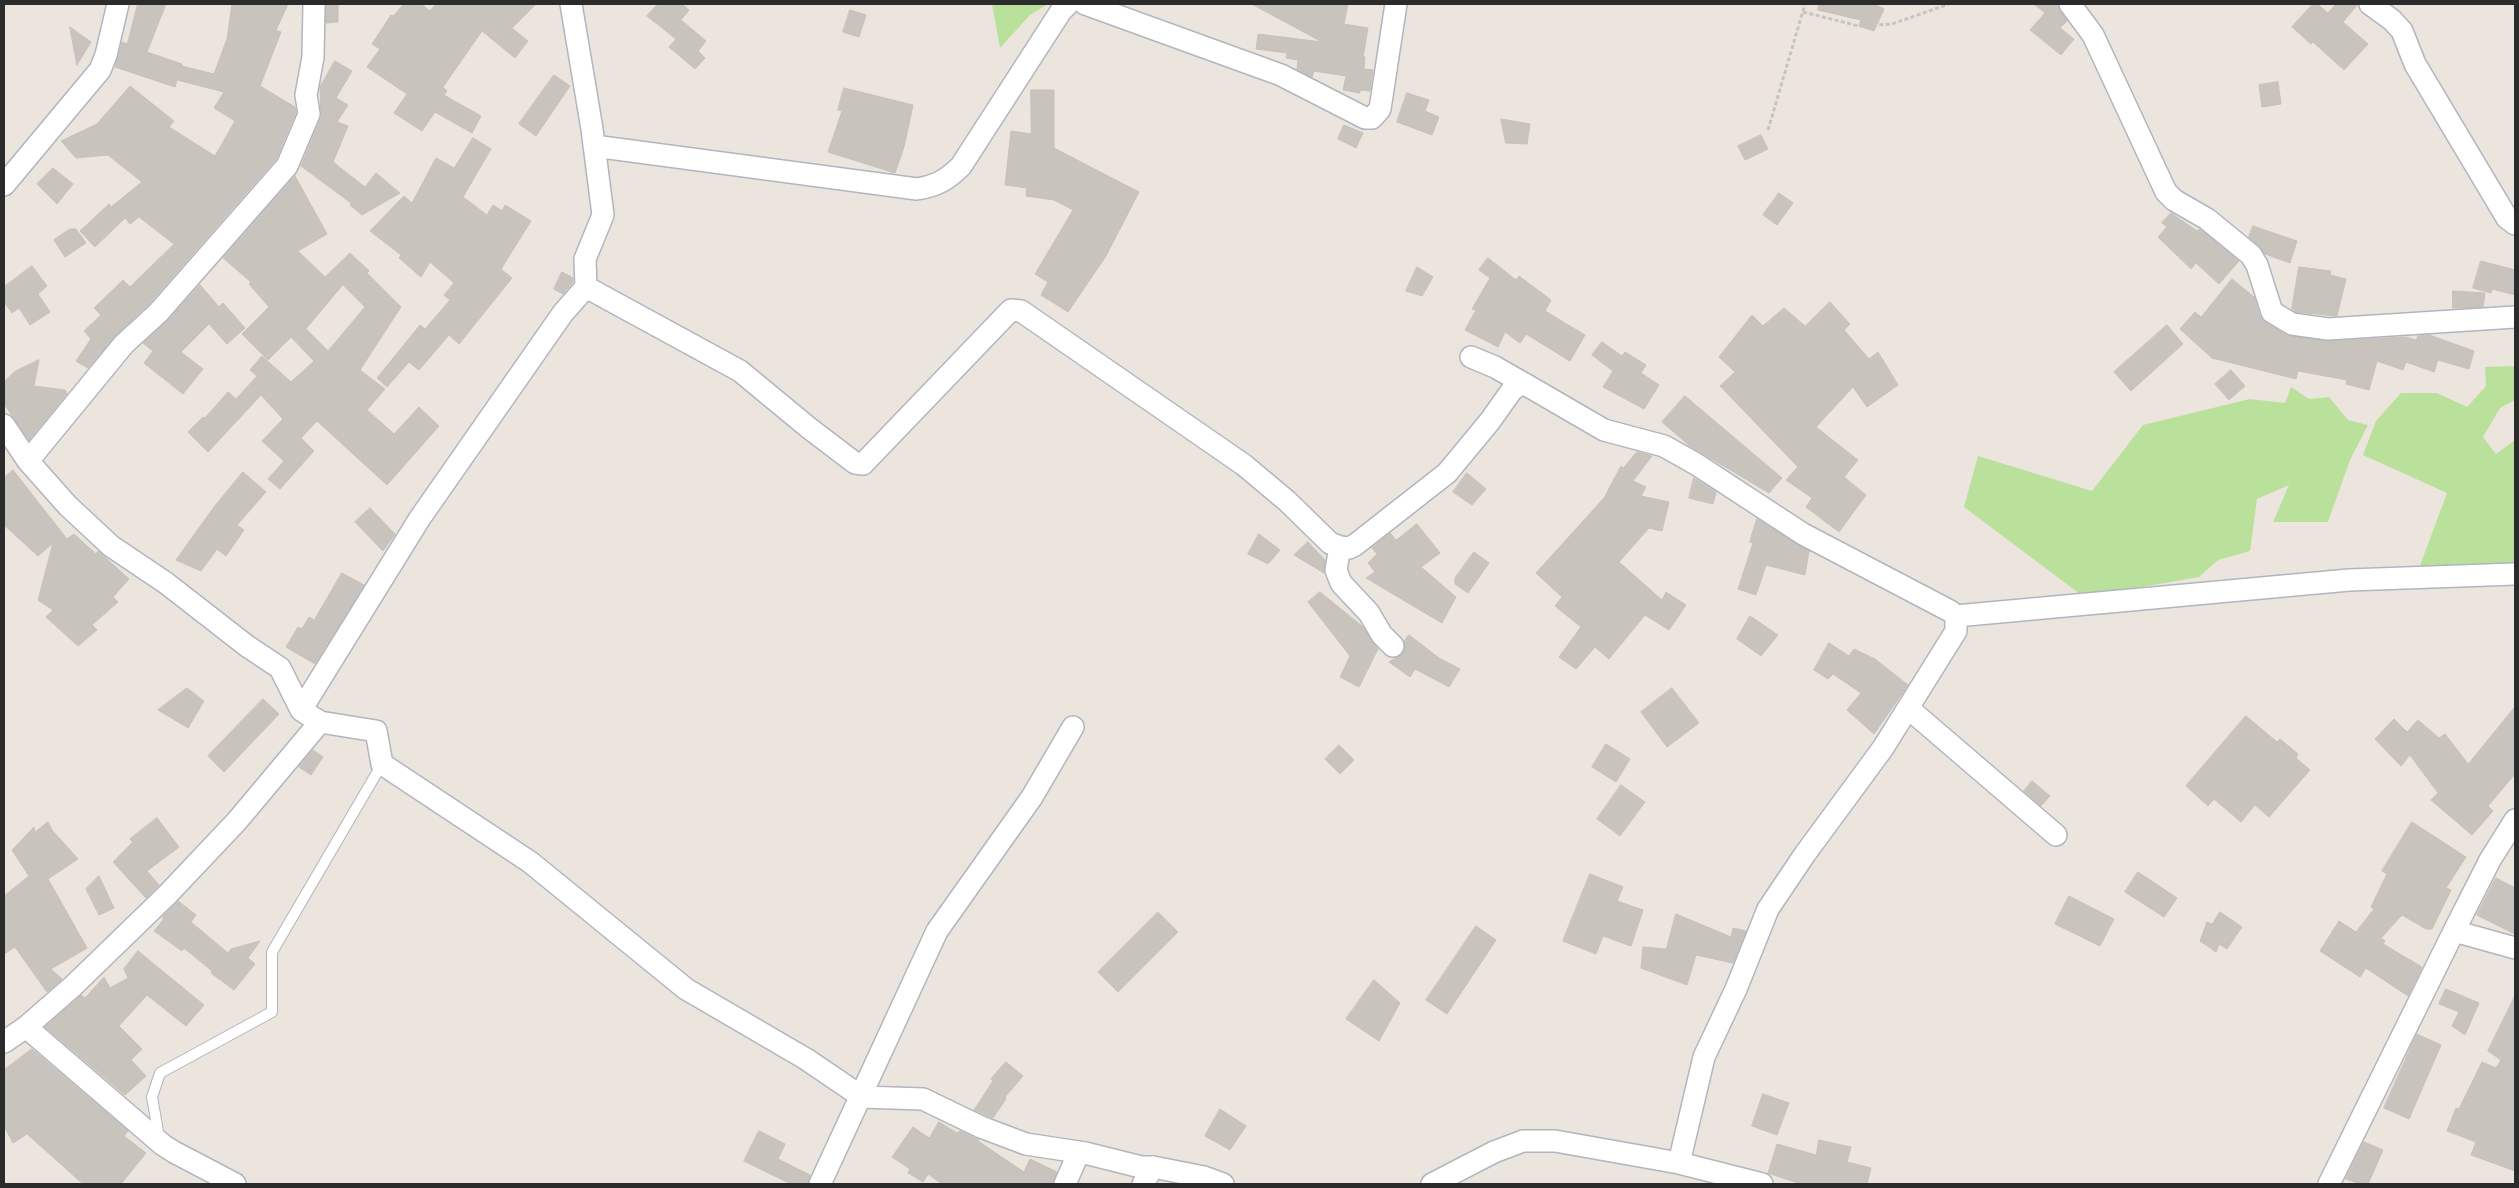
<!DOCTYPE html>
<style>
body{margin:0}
#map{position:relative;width:2519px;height:1188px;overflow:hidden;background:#ece5dd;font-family:"Varela Round",sans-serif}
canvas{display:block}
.frame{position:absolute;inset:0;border:5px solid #2b2b2b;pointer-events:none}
</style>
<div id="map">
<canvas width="2519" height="1188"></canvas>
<div class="frame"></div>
</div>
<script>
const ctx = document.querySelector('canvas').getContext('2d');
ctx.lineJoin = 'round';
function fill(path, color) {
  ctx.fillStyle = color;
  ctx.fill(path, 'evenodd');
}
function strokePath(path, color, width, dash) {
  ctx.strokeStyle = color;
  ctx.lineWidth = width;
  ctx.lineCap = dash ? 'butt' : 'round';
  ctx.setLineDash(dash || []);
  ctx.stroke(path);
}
const green = new Path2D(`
 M992 4H1048L1030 15 1000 48Z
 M2515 366V400L2500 408 2483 437 2496 454 2515 440V574L2418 571 2447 493 2363 455 2376 421 2401 393H2437L2467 407 2486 386 2485 367Z
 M2291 387 2309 399 2329 397 2348 420 2368 425 2350 460 2328 522H2273L2289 485 2257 499 2250 551 2218 560 2199 577 2084 597 1964 507 1978 456 2092 491 2143 425 2250 399 2285 403Z`);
const building = new Path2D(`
 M138 4H166L147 52 182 64V66L214 74 227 39 232 4H288L276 30 281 32 260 86 295 107 296 112 276 159 149 304 116 335 88 368 76 361 91 339 84 331 101 315 94 308 123 280 130 287 174 244 139 217 130 224 125 218 95 247 80 231 109 204 111 207 142 182 108 155 76 158 61 141 97 124 130 86 174 121 169 127 215 156 235 121 214 108 224 92 177 80 175 87 115 67 122 42 127 44Z
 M326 4H338V22L326 23Z
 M404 4H421L430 11 436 4H536L512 28 528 41 515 58 482 31 443 87 447 91 444 95 481 116 472 133 435 112 422 131 394 113 407 94 367 67 380 49 372 44 391 15 393 16Z
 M658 4H682L689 10 681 20 706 41 698 51 705 58 695 69 669 47 676 39 647 16Z
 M1252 4H1348L1344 24 1368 28 1363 57H1365L1364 69 1373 70 1370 91 1360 90V93L1343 90 1346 76 1314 71 1312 77 1297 69 1298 60 1286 58 1287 53 1256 49 1258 34 1322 42Z
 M1819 4H1874L1884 9 1874 31 1859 26 1861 20 1818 10Z
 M2034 4H2058L2067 21 2060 28 2074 39 2061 55 2030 30 2045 13Z
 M2313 4H2317L2328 13 2336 4H2358L2343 22 2368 44 2344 70 2313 42 2311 44 2292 27Z
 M850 10 866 15 859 37 843 32Z
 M70 27 91 42 77 65Z
 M335 61 352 71 336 98 348 105 337 122 348 126 333 162 365 187 376 173 400 193 362 215 350 205 351 203 301 166 321 118 320 87Z
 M554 75 570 86 536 136 519 124Z
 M2278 82 2281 104 2262 107 2259 85Z
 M844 88 913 105 904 147 895 173 828 152 842 111 838 110Z
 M1031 90H1054V148L1139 192 1106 256 1068 312 1041 295 1048 282 1035 274 1073 210 1054 200 1026 196 1027 188 1005 185 1011 131 1031 134Z
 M1407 93 1429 100 1425 111 1439 117 1432 135 1397 122Z
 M1501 119 1530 124 1527 144 1506 143Z
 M1344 125 1363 133 1356 148 1338 139Z
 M1761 135 1768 149 1745 160 1738 146Z
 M473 138 491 149 463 197 487 215 493 205 502 211 505 205 531 221 501 269 512 278 459 344 449 335 419 370 409 362 387 387 377 378 420 325 425 329 450 300 444 295 454 283 430 262 421 277 399 258 401 255 370 231 404 196 412 203 436 158 454 168Z
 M53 168 73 184 57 204 37 184Z
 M295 176 327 234 298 251 325 277 350 253 369 271 367 273 401 307 360 370 385 389 367 410 394 434 419 407 439 426 387 485 317 421 301 438 314 451 280 489 268 479 284 461 262 441 283 419 261 395 208 452 188 432 203 417 205 418 228 392 236 399 257 376 250 370 262 356 291 382 314 361 291 337 268 360 242 334 269 307 249 284 251 282 223 258ZM343 285 365 307 328 351 306 329Z
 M1779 193 1793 203 1777 225 1763 215Z
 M2171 213 2197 231 2200 229 2239 261 2219 284 2196 263 2191 269 2158 237 2167 227 2162 223Z
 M2253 226 2297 241 2290 263 2265 254 2249 237Z
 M70 229H76L86 243 65 257 54 240Z
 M1488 258 1516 280 1519 276 1551 300 1545 311 1585 335 1570 361 1526 334 1520 343 1505 332 1498 347 1465 330 1476 310 1472 309 1490 278 1479 270Z
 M2481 261 2515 270V295L2492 289 2491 293 2473 288Z
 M32 266 47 286 38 294 50 312 30 325 19 308 12 313 4 302V287Z
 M1417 267 1433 277 1422 296 1406 291Z
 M2299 267 2331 271 2330 275 2346 279 2337 316 2296 312 2292 309Z
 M562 272 573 278V282L563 294 554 289Z
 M2232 279 2254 297 2260 316 2265 322 2286 335 2329 341 2406 337 2416 340 2418 336 2429 335 2474 351 2469 369 2438 360 2434 372 2406 362 2403 370 2377 361 2369 390 2346 384 2347 380 2298 371 2296 379 2212 358 2180 329 2195 312 2201 317Z
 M200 285 219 307 223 303 245 328 227 344 209 324 181 352 203 369 183 394 144 363 153 351 143 343 167 321Z
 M2453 291 2485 293 2483 307 2453 308Z
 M1830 302 1850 324 1844 330 1869 359 1878 352 1898 385 1867 407 1853 387 1816 427 1858 460 1844 477 1866 495 1839 532 1806 507 1812 498 1786 480 1798 467 1720 386 1735 372 1719 357 1752 315 1763 326 1784 308 1805 326Z
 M2167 325 2183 344 2131 391 2114 372Z
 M1602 342 1622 356 1625 352 1646 365 1641 373 1659 385 1644 409 1603 387 1613 371 1592 355Z
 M39 360 34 386 65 390 67 394 29 440 4 404V382L14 372Z
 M2231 370 2245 386 2229 400 2215 384Z
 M1685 396 1782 478 1769 493 1690 446 1662 422Z
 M1637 452 1652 456 1633 481 1646 487 1641 496 1669 502 1662 531 1649 528 1619 562 1662 600 1666 592 1686 605 1669 630 1645 615 1609 659 1595 647 1576 669 1559 657 1581 627 1555 606 1562 597 1536 573 1604 498 1621 466 1623 468Z
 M13 470 67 539 74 534 96 554 98 551 129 579 113 597 118 602 92 625 97 630 78 646 46 617 53 610 38 600 53 543 38 556 4 525V478Z
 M243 472 266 492 237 525 244 530 226 556 217 549 201 571 176 560 214 507Z
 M1467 473 1486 489 1472 505 1453 492Z
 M1694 478 1716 492 1713 504 1689 498Z
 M370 508 395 534 383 551 355 522Z
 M1757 519 1809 551 1805 575 1766 565 1756 595 1738 589 1753 543 1750 542Z
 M1417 524 1440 553 1421 567 1456 597 1442 623 1366 578 1375 572 1368 563 1377 554 1372 548 1390 533 1396 540Z
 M1259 534 1280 550 1268 564 1248 554Z
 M1308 542 1325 560 1324 573 1294 555Z
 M1474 552 1489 563 1468 593 1455 584V578Z
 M342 573 364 585 315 664 286 647 298 627 302 629 309 617 314 620Z
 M1320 592 1362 626 1378 649 1359 687 1340 677 1350 656 1308 602Z
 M1750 616 1778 635 1761 656 1737 639Z
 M1409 635 1439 658 1460 669 1449 687 1415 669 1410 677 1389 662 1402 654 1405 649 1404 642Z
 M1829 643 1849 656 1854 649 1875 659 1908 685 1874 734 1847 710 1861 693 1833 674 1828 679 1814 670Z
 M187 688 204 701 188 728 158 710Z
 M1672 688 1699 723 1667 747 1641 712Z
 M263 699 279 714 224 772 208 756Z
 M2515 707V774L2488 806 2493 811 2472 835 2431 800 2438 793 2410 755 2401 766 2375 739 2394 719 2407 732 2418 720 2439 738 2445 734 2468 764Z
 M2246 716 2277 742 2280 739 2298 754 2296 758 2310 770 2269 817 2255 805 2241 822 2214 799 2208 806 2186 786Z
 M1606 744 1630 759 1616 782 1592 767Z
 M1339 745 1354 760 1340 774 1325 759Z
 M313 750 323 757 311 775 299 767Z
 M2032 781 2050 796 2041 806 2024 791Z
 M1621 785 1645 802 1620 836 1597 819Z
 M157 818 179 847 147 871 159 885 146 898 113 862 133 842 130 839Z
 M48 822 52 830 78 859 48 879 87 948 51 969 62 979 47 992 15 947 4 954V896L29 876 12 850 34 827 35 832Z
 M2412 822 2466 857 2446 888 2451 890 2432 929H2426L2402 915 2381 938 2385 941 2383 944 2422 967 2408 996 2366 968 2360 977 2320 951 2339 921 2356 932 2374 909 2371 907 2387 874 2382 871Z
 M2138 872 2177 898 2164 917 2125 892Z
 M1590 874 1623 887 1617 901 1643 910 1631 946 1603 936 1596 954 1563 941Z
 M99 876 114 908 99 915 86 889Z
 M2496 878 2515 888V934L2477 915Z
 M2069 896 2114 919 2100 946 2055 924Z
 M178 901 196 915 191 922 228 953 231 949 260 941 248 958 255 964 234 990 211 973 212 971 184 948 182 951 154 931 163 920V916Z
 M1158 912 1178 932 1118 992 1098 972Z
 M2220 912 2242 927 2227 949 2219 944 2216 952 2200 941 2207 922 2212 924Z
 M1676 914 1731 937 1733 928 1746 931 1733 963 1696 955 1687 985 1641 968 1643 947 1666 949Z
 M1476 926 1496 940 1447 1014 1426 1000Z
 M138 951 204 1005 186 1026 147 995 119 1026 142 1049 131 1060 146 1076 125 1095 45 1027 81 995 85 998 104 977 110 988 128 978 124 969Z
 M1374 980 1400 1003 1379 1041 1346 1019Z
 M2446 989 2479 1003 2465 1035 2452 1026 2459 1012 2439 1004Z
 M2515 996V1171L2471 1155 2476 1142 2447 1131 2456 1108 2459 1109 2482 1062 2496 1068 2501 1060 2488 1051Z
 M2417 1034 2441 1045 2409 1119 2384 1108Z
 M32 1049 128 1131 124 1136 146 1153 121 1184H83L27 1134 13 1143 4 1126V1070Z
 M1006 1062 1023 1076 1005 1097 1006 1099 993 1118 974 1110 993 1081 991 1079Z
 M1763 1094 1789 1103 1777 1135 1752 1126Z
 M1220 1109 1246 1126 1230 1150 1205 1136Z
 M939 1122 957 1133 960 1131 979 1140 978 1141 1024 1172 1030 1159 1057 1172 1053 1184H942L928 1174 923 1182 908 1173 910 1169 892 1157 913 1127 929 1138Z
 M759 1131 785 1144 778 1159 810 1175 808 1184H791L744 1161Z
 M1819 1140 1851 1147 1847 1162 1871 1168 1867 1184H1801L1768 1173 1777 1144 1816 1155Z
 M2364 1142 2383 1150 2368 1184H2360L2346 1179Z`);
const path = new Path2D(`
 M1803 12 1859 26 1892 24 1949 4
 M1768 130 1805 4`);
const service = new Path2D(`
 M159 1137 152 1097 160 1073 272 1012V952L382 764`);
const minor = new Path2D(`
 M1085 4 1281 75 1365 118H1372L1380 109 1396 4
 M2070 4 2093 35 2166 192 2174 200 2207 219 2251 255 2257 265 2272 312 2292 324 2328 329 2515 317
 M2370 4 2392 20 2402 31 2415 64 2507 218 2515 224
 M594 146 917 189C936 186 947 180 961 166L1061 11 1068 4
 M4 185 100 70 106 55 118 4
 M586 287 740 371 809 428 855 463 863 464 1006 315 1011 310 1021 311 1244 465 1287 501 1330 543 1340 547 1349 548 1355 545 1447 473 1490 421 1512 390 1523 383 1604 430 1664 446 1696 464 1803 534 1950 611 1956 616V631L1883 748 1805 854 1768 909 1736 989 1704 1057 1679 1163
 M1471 357 1495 367 1523 383
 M4 425 28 461 68 506 111 546 166 583 247 646 280 668 301 710 320 722 376 731 382 764 530 862 686 989 806 1059 862 1097 923 1099 981 1127 1026 1144 1085 1153 1141 1167H1153L1204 1177 1223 1184
 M28 461 124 344 158 313 287 166 309 114 306 95 313 57 314 4
 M1340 547 1336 570 1341 583 1369 613 1382 635 1393 646
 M1956 616 2349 580 2515 574
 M1908 708 2056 835
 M301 710 420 518 563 313 586 287 585 259 603 215 592 129 571 4
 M2454 931 2515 948
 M26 1027 163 1145 174 1152 235 1184
 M4 1042 26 1027 72 987 168 894 237 821 320 722
 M820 1184 937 931 1032 797 1073 727
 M1065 1184 1079 1152
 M1143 1184 1153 1167
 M1432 1184 1494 1152 1523 1141H1555L1679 1163 1762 1184
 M2329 1184 2454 931 2490 860 2515 820`);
fill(green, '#b9e19b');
fill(building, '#c8c3bc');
strokePath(building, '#c8c0b7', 1);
strokePath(service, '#b1b5be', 12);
strokePath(minor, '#b1b5be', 24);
strokePath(path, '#c4c4c4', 3, [4, 2.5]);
strokePath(service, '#fff', 10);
strokePath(minor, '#fff', 21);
</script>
